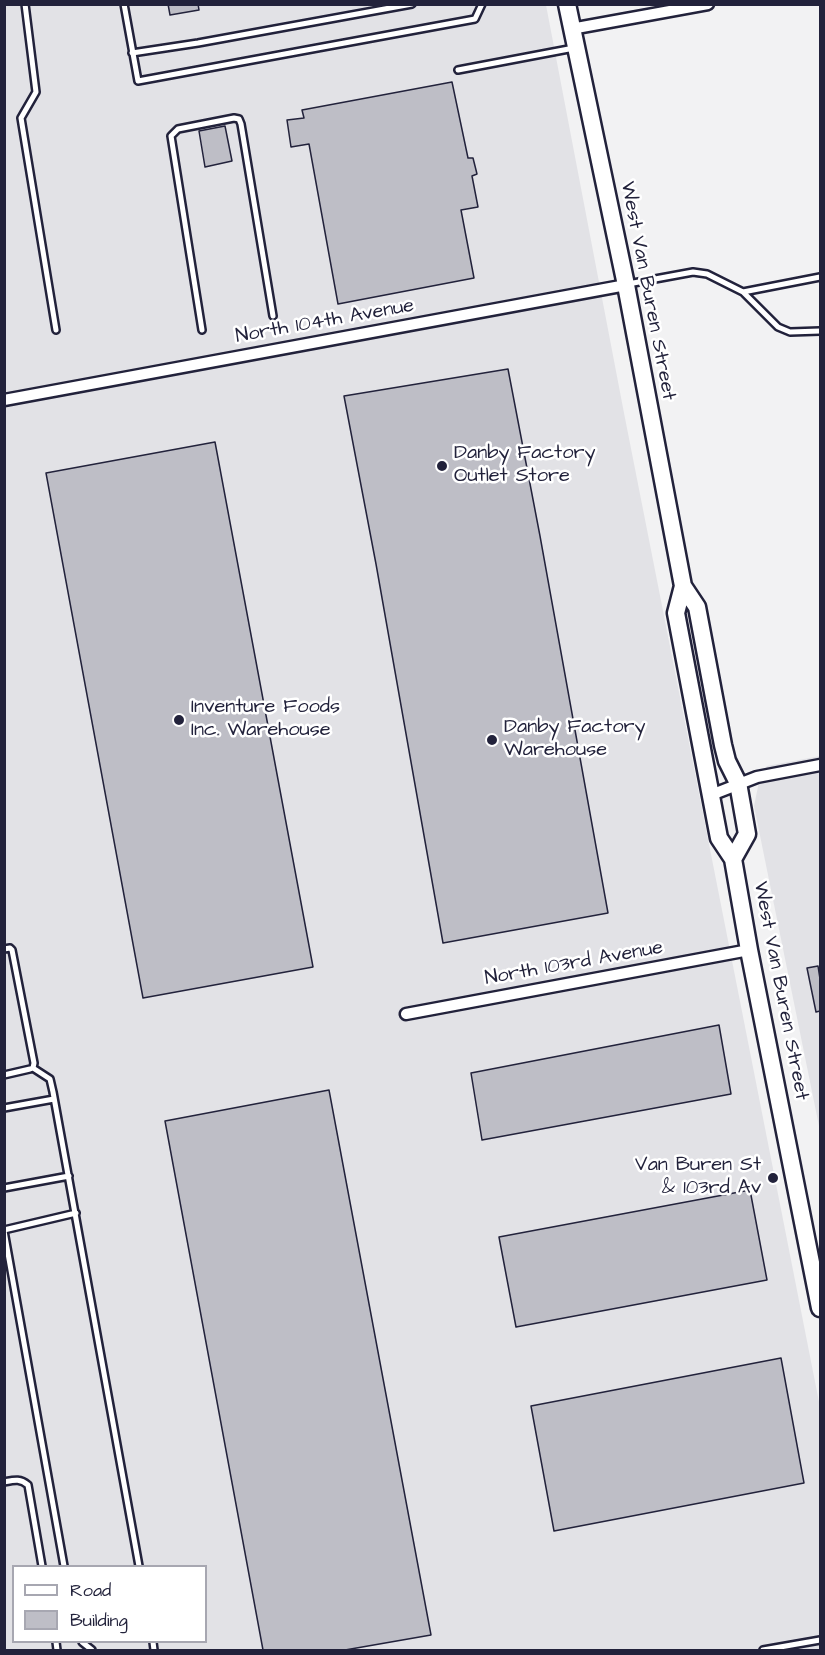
<!DOCTYPE html>
<style>
body{margin:0}
#map{position:relative;width:825px;height:1655px;overflow:hidden;background:#f2f2f3;font-family:"Architects Daughter",sans-serif}
canvas{display:block}
.frame{position:absolute;inset:0;border:6px solid #22223b;pointer-events:none}
.legend{position:absolute;left:12px;top:1565px;width:195px;height:78px;box-sizing:border-box;background:#fff;border:2px solid #a7a7b1;margin:0;padding:8px 10px;list-style:none;font-size:18px;color:#22223b}
.legend li{display:flex;align-items:center;gap:12px;height:30px}
.legend b{width:30px;border:2px solid #a7a7b1}
</style>
<div id="map">
<canvas width="825" height="1655"></canvas>
<div class="frame"></div>
<ul class="legend">
<li><b style="height:8px;background:#fff"></b>Road</li>
<li><b style="height:16px;background:#bebec6"></b>Building</li>
</ul>
</div>
<script>
const ctx = document.querySelector('canvas').getContext('2d');
ctx.lineJoin = 'round';
function fill(path, color) {
  ctx.fillStyle = color;
  ctx.fill(path, 'evenodd');
}
function strokePath(path, color, width, dash) {
  ctx.strokeStyle = color;
  ctx.lineWidth = width;
  ctx.lineCap = dash ? 'butt' : 'round';
  ctx.setLineDash(dash || []);
  ctx.stroke(path);
}
function label(font, color, halo, rows, align = 'center') {
  ctx.font = font + ' "Architects Daughter",sans-serif';
  ctx.lineWidth = 5;
  ctx.setLineDash([]);
  ctx.textBaseline = 'middle';
  ctx.strokeStyle = halo;
  ctx.fillStyle = color;
  for (const [text, x, y, turn = 0] of rows) {
    ctx.save();
    ctx.translate(x, y);
    ctx.rotate((+turn || 0) * Math.PI / 180);
    ctx.textAlign = isNaN(turn) ? turn : align;
    if (halo) ctx.strokeText(text, 0, 0);
    ctx.fillText(text, 0, 0);
    ctx.restore();
  }
}
const built = new Path2D(`
 M5 5H546L624 413 820 1407V1650H5ZM14 1566H206V1642H14Z
 M820 756V1131L754 806 760 777 767 766Z`);
const building = new Path2D(`
 M168 4H198L199 10 170 15Z
 M452 82 468 158H473L477 174 472 176 478 207 461 210 474 278 338 304 309 144 291 147 287 120 304 118 302 110Z
 M225 126 232 161 205 167 199 131Z
 M508 369 540 536 608 913 443 943 376 564 344 396Z
 M215 442 313 967 143 998 46 473Z
 M818 966 820 979V1011L816 1012 807 968Z
 M719 1025 731 1094 482 1140 471 1073Z
 M329 1090 431 1635 345 1650H263L165 1121Z
 M750 1190 767 1280 516 1327 499 1237Z
 M781 1358 804 1483 554 1531 531 1406Z`);
const service = new Path2D(`
 M25 4 36 92 21 118 56 330
 M124 4 138 81 475 19 482 4
 M132 53 198 43 412 4
 M458 70 574 48
 M628 284 693 272 707 274 743 292 778 327 790 332 820 331
 M743 292 820 277
 M202 330 171 136 178 129 234 118 239 119 241 124 273 316
 M4 949 10 948 12 950 34 1063 33 1068 30 1069 4 1075
 M33 1068 50 1079 53 1092 139 1566
 M4 1108 54 1099
 M4 1188 69 1176
 M4 1230 76 1213
 M4 1231 64 1566
 M4 1482C14 1480 20 1478 28 1485L42 1566
 M56 1642 57 1650
 M82 1642 92 1650
 M153 1642 154 1650
 M763 1650 820 1640`);
const minor = new Path2D(`
 M571 29 708 4
 M4 400 626 285
 M711 795 757 777 820 765
 M406 1014 749 950`);
const primary = new Path2D(`
 M567 4 626 285 683 586 697 607 723 745 727 761 738 783 747 834 733 859
 M683 586 676 613 719 838 733 859 749 950 820 1308`);
const markers = [
 [442,466,6,"#22223b"],
 [179,720,6,"#22223b"],
 [492,740,6,"#22223b"],
 [773,1178,6,"#22223b"]
];
const streetNames = [
 ["West Van Buren Street",647,291,79],
 ["North 104th Avenue",325,322,-10],
 ["North 103rd Avenue",574,964,-10],
 ["West Van Buren Street",780,991,79]
];
const poiNames = [
 ["Danby Factory",454,454],
 ["Outlet Store",454,477],
 ["Inventure Foods",191,708],
 ["Inc. Warehouse",191,731],
 ["Danby Factory",504,728],
 ["Warehouse",504,751],
 ["Van Buren St",761,1166,"right"],
 ["& 103rd Av",761,1189,"right"]
];
fill(built, '#e2e2e6');
fill(building, '#bebec6');
strokePath(building, '#22223b', 1.5);
strokePath(service, '#22223b', 10);
strokePath(minor, '#22223b', 15);
strokePath(primary, '#22223b', 21);
strokePath(service, '#fff', 5);
strokePath(minor, '#fff', 10);
strokePath(primary, '#fff', 16);
for (const [x, y, r, color] of markers) {
  const dot = new Path2D();
  dot.arc(x, y, r, 0, 2 * Math.PI);
  ctx.fillStyle = color;
  ctx.fill(dot);
  strokePath(dot, '#fff', 2);
}
label('20px', '#22223b', '#fff', streetNames);
label('20px', '#22223b', '#fff', poiNames, 'left');
</script>
